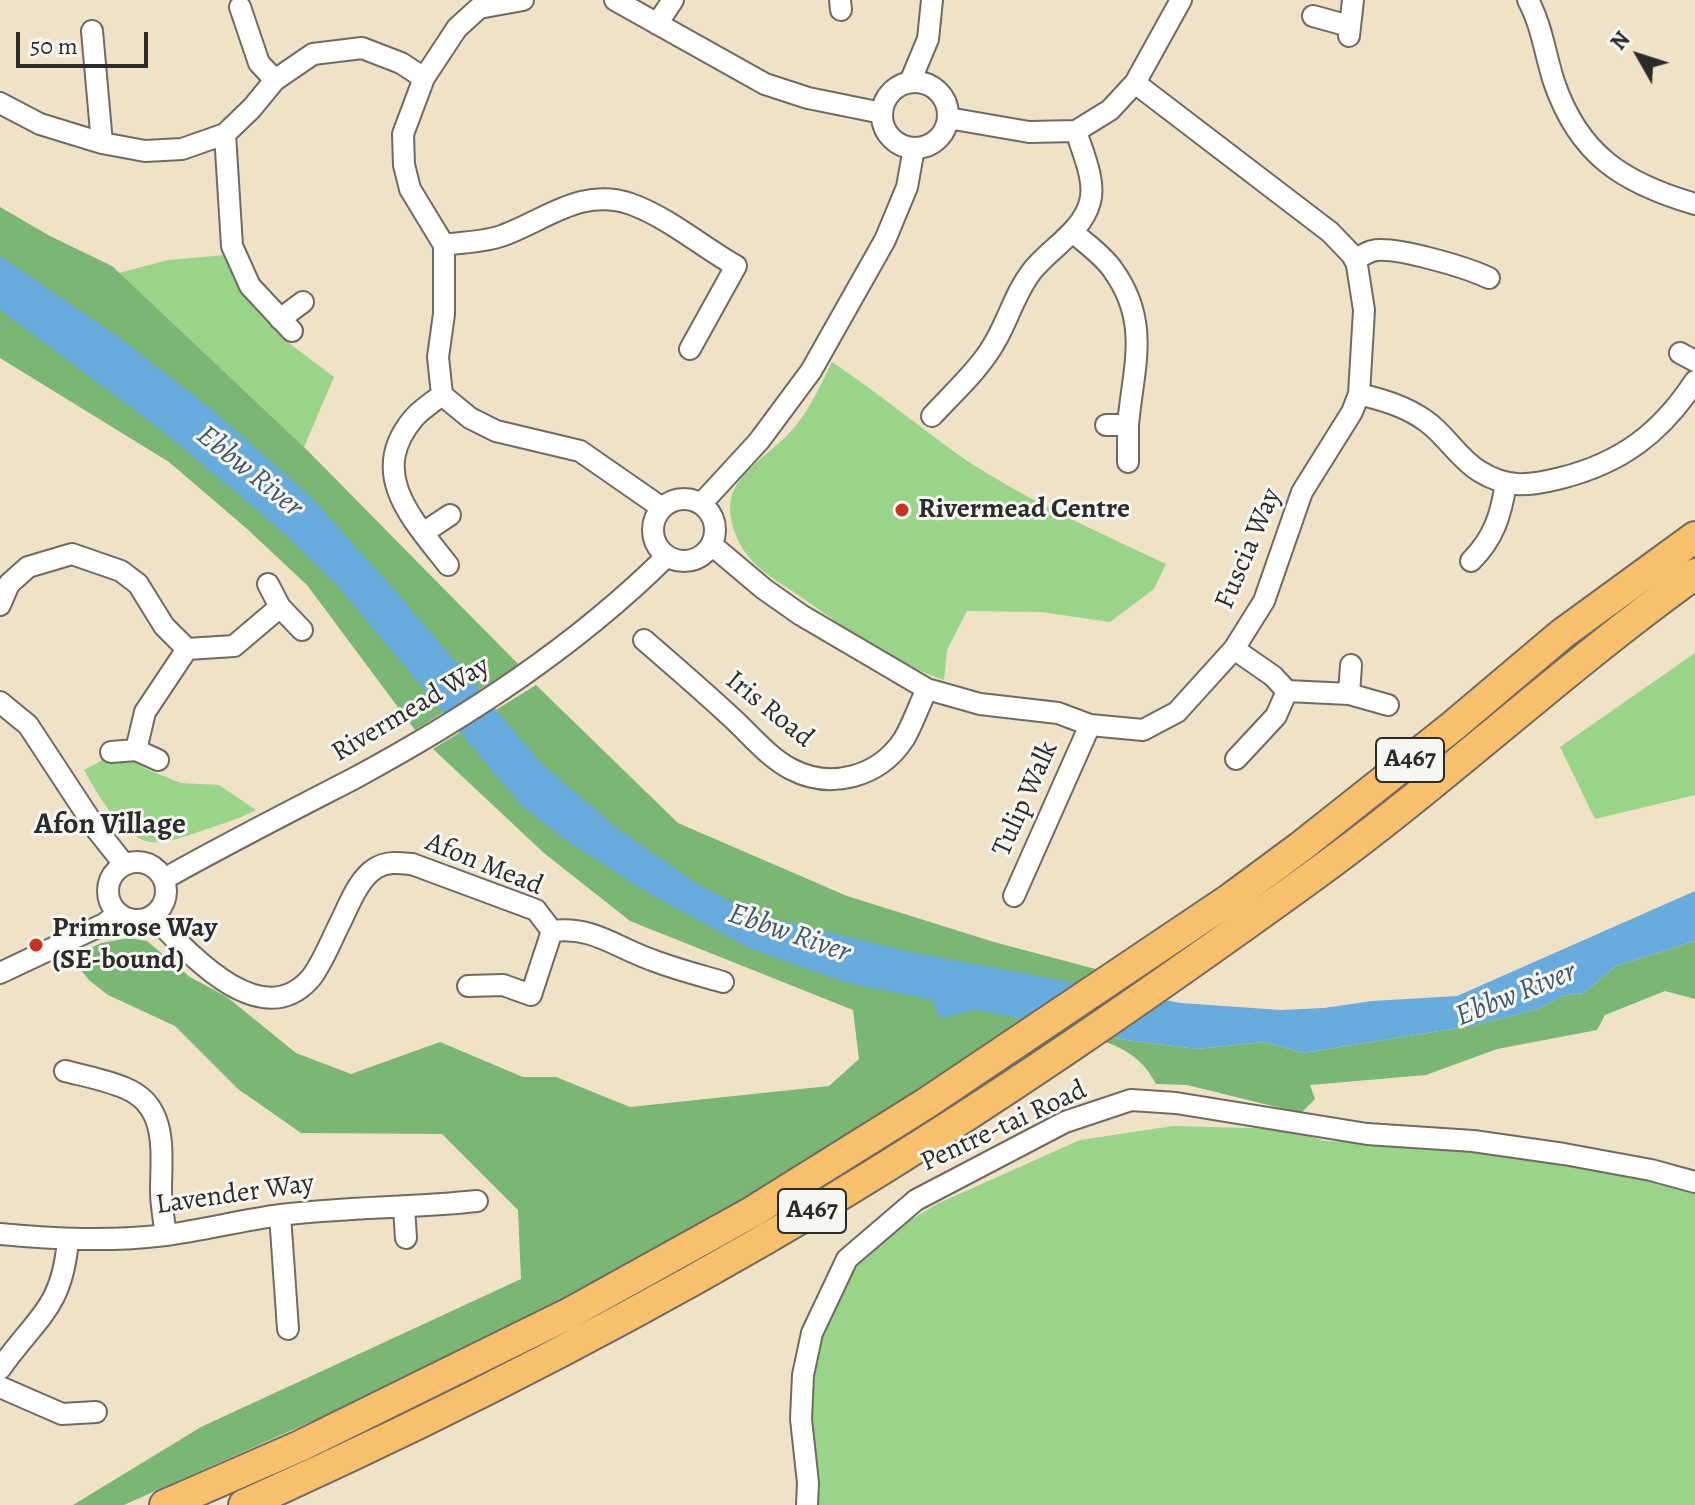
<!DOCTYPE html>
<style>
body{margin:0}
#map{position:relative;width:1695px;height:1505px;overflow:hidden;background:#f0e2c6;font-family:Alegreya,serif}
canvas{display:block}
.north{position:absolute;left:1599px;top:16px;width:80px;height:80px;-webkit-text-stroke:6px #f6f6f2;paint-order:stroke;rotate:309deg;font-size:22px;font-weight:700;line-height:32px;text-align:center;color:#2b2b2b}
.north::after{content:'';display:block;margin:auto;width:28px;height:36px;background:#2b2b2b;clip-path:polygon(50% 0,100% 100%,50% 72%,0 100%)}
.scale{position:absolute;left:16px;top:32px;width:132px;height:36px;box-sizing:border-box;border:4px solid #2b2b2b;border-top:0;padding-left:10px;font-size:24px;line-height:28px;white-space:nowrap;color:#2b2b2b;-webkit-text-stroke:6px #f6f6f2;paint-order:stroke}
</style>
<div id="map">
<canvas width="1695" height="1505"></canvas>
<div class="north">N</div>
<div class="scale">50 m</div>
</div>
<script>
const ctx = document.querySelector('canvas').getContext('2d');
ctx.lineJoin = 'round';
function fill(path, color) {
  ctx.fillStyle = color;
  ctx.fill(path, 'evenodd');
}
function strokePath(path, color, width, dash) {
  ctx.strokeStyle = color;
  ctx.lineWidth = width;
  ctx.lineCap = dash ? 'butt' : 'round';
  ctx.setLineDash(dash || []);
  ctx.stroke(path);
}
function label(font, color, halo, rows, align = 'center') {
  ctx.font = font + ' Alegreya,serif';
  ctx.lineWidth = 6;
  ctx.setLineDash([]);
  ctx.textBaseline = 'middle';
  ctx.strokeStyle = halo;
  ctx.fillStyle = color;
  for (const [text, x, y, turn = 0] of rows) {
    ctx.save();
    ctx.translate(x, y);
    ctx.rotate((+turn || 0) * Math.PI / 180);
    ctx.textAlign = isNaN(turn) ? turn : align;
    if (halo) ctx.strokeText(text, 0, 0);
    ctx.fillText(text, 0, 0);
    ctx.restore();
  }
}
const green = new Path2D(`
 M226 255 244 295 285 340 334 377 304 447 119 273 168 260Z
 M832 362C877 392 917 425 960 456 1024 499 1096 531 1166 564L1154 589 1110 622 1041 612 967 611 947 650 944 680C890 662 847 629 801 597 784 585 761 573 748 556 735 540 725 512 733 492 744 467 774 451 792 430 810 410 820 386 832 362Z
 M1695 653V795L1595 819 1560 747Z
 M131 759 146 769 181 783 219 785 256 810C237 820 218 825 198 832 183 837 166 844 150 842 121 837 97 793 84 770L103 760Z
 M1173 1126 1287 1129 1324 1141 1410 1143 1537 1156 1695 1188V1505H817L818 1487 810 1432 811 1391 822 1332 840 1291 858 1262 901 1226 937 1204 1080 1140Z`);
const forest = new Path2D(`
 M0 207 50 236 112 266 304 447 519 665 415 730 307 585 246 528 169 462 0 358Z
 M536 685 678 823 847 896 994 942 1118 975 751 1212 602 1278 456 1357 124 1505H73L201 1427 521 1279 518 1210 442 1134 301 1133 238 1089 175 1026 108 995 90 981 79 968 76 955 101 943 129 938 147 941 190 977 227 997 296 1053 351 1074 440 1042 523 1077H556L630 1107 829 1086 859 1059 853 1010 630 921 544 853 433 749Z
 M1695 941V999L1665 991 1605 1015 1597 1030 1497 1049 1426 1075 1310 1085 1315 1099 1301 1113 1187 1085 1156 1084C1136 1046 1108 1044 1071 1030L1126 1040 1197 1049 1265 1042 1303 1053 1471 1026 1538 1009 1562 996 1584 993 1616 966Z`);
const water = new Path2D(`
 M0 256 120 338 210 408 312 498 398 594 542 764 617 828 696 883 754 914 901 950 1181 1003 1281 1010 1324 1008 1372 1001 1457 996 1695 891V941L1616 966 1584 993 1562 996 1538 1009 1471 1026 1303 1053 1265 1042 1197 1049 1126 1040 977 1010 940 1018 932 1000 843 982 749 948 648 893 564 839 521 805 336 584 276 526 160 429 0 310Z`);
const minor = new Path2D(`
 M523 0 479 8 457 28 424 78 403 134 404 165 410 189 444 245V314L438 357 442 395 470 418 496 431 580 451 662 508
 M615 0 765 84 808 98 882 113
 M840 0 841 10
 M1528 0C1542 26 1545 54 1554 82 1579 155 1623 183 1695 204
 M240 7 259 63 275 80
 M1313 16 1349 26
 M657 24 673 0
 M92 31 102 143
 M1349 36 1353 0
 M910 82 928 39 932 0
 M882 115a33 33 0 1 1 66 0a33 33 0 1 1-66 0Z
 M0 103 40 124 102 143 145 151 182 149 225 134 252 108 275 80 313 54 362 48 401 63 424 78
 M948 118 1029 132 1076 131 1110 110 1135 83 1181 0
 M225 134 232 246 250 286 292 331
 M1073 232C1086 244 1103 255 1113 270 1151 323 1133 368 1128 425 1128 438 1128 450 1128 462
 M444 245C463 242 487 242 504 235 547 219 582 187 631 204 669 218 701 246 736 266L690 349
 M1354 259C1360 257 1366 253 1372 251 1393 245 1468 268 1489 278
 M280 319 303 302
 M1680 353 1695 361
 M1359 394C1383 400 1405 406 1426 421 1446 435 1458 458 1479 471 1508 489 1529 486 1561 478 1621 463 1661 433 1695 381
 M442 395C433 402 420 410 413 419 367 474 413 520 448 565
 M932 416C953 393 980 369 995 342 1009 318 1015 293 1032 271 1050 248 1082 232 1090 202 1096 180 1082 151 1076 131
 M1106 425H1128
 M653 530a31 31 0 1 1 62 0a31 31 0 1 1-62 0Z
 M702 503 759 441 811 371 885 240 907 187 914 148
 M423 533 450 515
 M713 546 764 589 801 615 927 689 980 704 1058 713 1090 725 1143 730 1177 712 1234 649 1264 601 1302 492 1352 412 1359 394 1364 310 1356 259 1330 232 1135 83
 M1471 561C1494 538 1501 515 1506 483
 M0 605 9 584 28 567 72 554 121 571 138 584 164 626 187 649 234 646 280 607 268 584
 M280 607 302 630
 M644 640C673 665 703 691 731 717 750 734 768 757 791 769 831 790 879 777 904 739 913 724 919 705 927 689
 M1234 649 1273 676 1287 691 1349 694 1388 705
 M1349 694 1351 665
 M0 702 28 725 97 830 124 864
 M136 750 145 712 187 649
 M111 752 136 750 158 760
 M1236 759 1276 716 1287 691
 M108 891a29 29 0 1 1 58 0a29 29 0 1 1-58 0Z
 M164 879C226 844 289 812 353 779 466 718 575 647 666 557
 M1014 896 1090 725
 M153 916C187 951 260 1035 310 979 322 965 333 936 342 919 350 902 360 877 376 868 387 861 400 863 412 864L536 910 552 931C593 926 615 947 652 960 675 969 699 975 723 982
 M0 973 104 924 118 914
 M468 986 503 985 531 995 552 931
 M65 1071C85 1076 106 1080 125 1088 169 1106 161 1153 161 1191 161 1206 164 1220 166 1235
 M404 1208 406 1238
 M280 1215 288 1329
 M0 1234C55 1239 110 1242 166 1235 204 1230 242 1220 281 1215 346 1207 412 1208 477 1201
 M0 1369C36 1317 62 1310 68 1240
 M0 1387 62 1414 96 1412
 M807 1505 808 1483 801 1419 803 1375 812 1333 847 1259 916 1200 1065 1122 1131 1100 1176 1103 1367 1134 1473 1141 1564 1154 1651 1170 1695 1182`);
const primary = new Path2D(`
 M165 1505 300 1446 568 1314 752 1212 925 1104 1230 899 1299 848 1453 726 1562 634 1695 537
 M244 1505C445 1415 641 1314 830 1201 994 1102 1151 993 1306 881 1440 785 1561 670 1695 574`);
const markers = [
 [902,510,8,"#c8321e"],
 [36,945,8,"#c8321e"]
];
const shields = [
 [1410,760,68],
 [812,1211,68]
];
const shieldNames = [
 ["A467",1410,760],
 ["A467",812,1211]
];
const poiNames = [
 ["Rivermead Centre",918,510],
 ["Primrose Way",52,929],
 ["(SE-bound)",52,961]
];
const streetNames = [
 ["Fuscia Way",1249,549,-67],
 ["Rivermead Way",411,710,-31],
 ["Iris Road",769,710,39],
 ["Tulip Walk",1026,799,-66],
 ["Afon Mead",484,865,22],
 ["Pentre-tai Road",1004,1127,-25],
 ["Lavender Way",235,1195,-8]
];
const waterNames = [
 ["Ebbw River",249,472,39],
 ["Ebbw River",789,934,19],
 ["Ebbw River",1516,995,-22]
];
const neighbourhoodNames = [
 ["Afon Village",110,826]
];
fill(green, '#99d488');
fill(forest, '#7ab674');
fill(water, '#68acdd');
strokePath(minor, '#706b61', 24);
strokePath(primary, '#706b61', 34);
strokePath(minor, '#fff', 20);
strokePath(primary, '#f8bf6c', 30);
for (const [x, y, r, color] of markers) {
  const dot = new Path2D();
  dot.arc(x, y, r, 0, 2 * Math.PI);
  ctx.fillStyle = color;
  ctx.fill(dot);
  strokePath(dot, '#f6f6f2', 3);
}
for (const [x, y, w] of shields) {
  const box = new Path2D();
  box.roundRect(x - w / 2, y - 22, w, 44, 6);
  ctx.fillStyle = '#f6f6f2';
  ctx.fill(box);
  strokePath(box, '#2b2b2b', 2);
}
label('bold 26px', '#2b2b2b', null, shieldNames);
label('bold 28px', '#2b2b2b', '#f6f6f2', poiNames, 'left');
label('28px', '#2b2b2b', '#f6f6f2', streetNames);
label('italic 30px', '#405869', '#f6f6f2', waterNames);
label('bold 30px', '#2b2b2b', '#f6f6f2', neighbourhoodNames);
</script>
